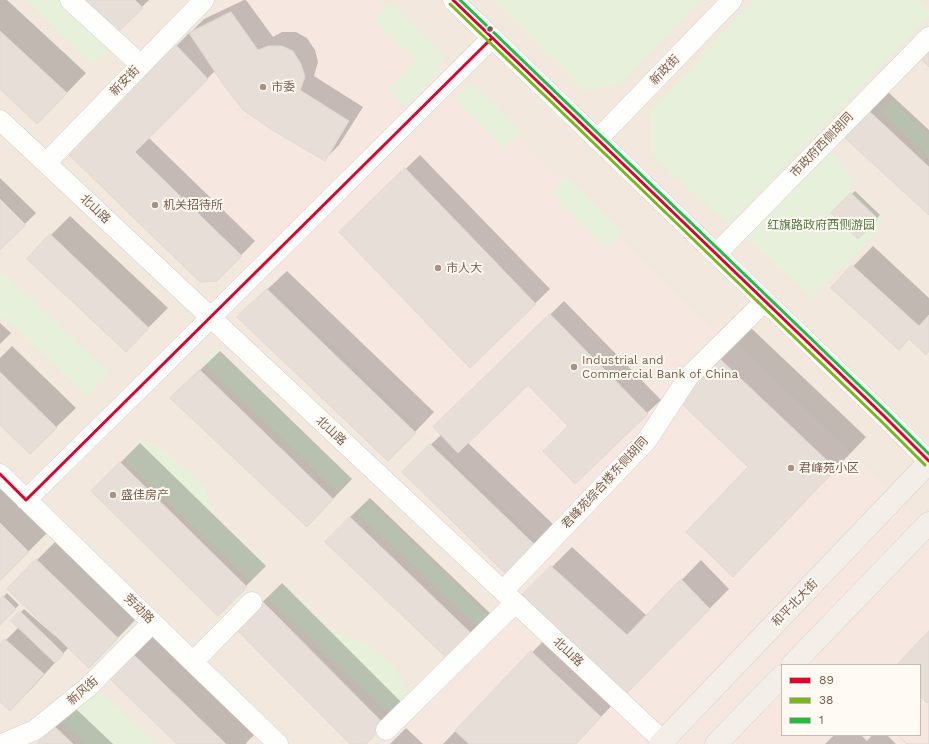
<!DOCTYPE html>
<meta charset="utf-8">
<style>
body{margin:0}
#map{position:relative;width:929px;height:744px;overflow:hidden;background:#f9f5f0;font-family:"Work Sans",sans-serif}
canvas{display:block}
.legend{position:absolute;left:781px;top:664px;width:140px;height:72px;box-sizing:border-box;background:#fffaf3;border:1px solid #cabbb1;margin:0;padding:5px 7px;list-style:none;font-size:12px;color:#7a5c4d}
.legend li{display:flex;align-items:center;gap:8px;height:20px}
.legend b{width:20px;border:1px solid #cabbb1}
</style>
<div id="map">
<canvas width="929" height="744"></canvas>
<ul class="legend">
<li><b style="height:5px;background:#e4002b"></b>89</li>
<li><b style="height:5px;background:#77b91b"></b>38</li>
<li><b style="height:5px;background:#1dbf3d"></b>1</li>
</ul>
</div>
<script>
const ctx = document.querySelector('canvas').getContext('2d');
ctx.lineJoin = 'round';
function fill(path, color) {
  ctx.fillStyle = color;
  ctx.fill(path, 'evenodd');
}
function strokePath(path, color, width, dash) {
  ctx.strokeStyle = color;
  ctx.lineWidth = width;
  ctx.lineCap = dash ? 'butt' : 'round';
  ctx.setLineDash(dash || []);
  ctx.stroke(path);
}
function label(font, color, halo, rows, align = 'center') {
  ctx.font = font + ' "Work Sans","Noto Sans SC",sans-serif';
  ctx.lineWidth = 4;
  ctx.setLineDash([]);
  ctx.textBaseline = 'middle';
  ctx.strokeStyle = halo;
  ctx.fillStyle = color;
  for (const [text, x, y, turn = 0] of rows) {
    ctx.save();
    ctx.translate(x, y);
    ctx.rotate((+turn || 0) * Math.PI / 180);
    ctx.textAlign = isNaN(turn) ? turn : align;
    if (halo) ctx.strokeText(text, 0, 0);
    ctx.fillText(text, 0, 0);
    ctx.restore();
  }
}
const residential = new Path2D(`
 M0 0H929V744H0ZM782 665H920V735H782Z`);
const commercial = new Path2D(`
 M230 0H379L718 334 648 428 541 544 103 126Z
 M733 340 929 528V744H381L509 616 494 602 649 444ZM782 665H920V735H782Z`);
const green = new Path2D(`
 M24 0H64L112 45 93 65Z
 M493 0H701L623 83 584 91Z
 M753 0H919L929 10V17L728 225 650 155V110Z
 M391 2 446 57 438 65 442 69 405 107 387 89 415 61 373 20Z
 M471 82 522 131 505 149 454 99Z
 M892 100 929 135V157L881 112Z
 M831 149 838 157 841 166 856 181 849 188 885 222 857 255 832 276 811 299 745 237Z
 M567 176 623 232 606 249 550 193Z
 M3 272 110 373 87 396 0 316V276Z
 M217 348 350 478 337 491 202 362Z
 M139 441 159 446 205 486 214 515 267 566 250 580 124 460Z
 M368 499 494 620 484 633 355 511Z
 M282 582 335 633 364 642 394 665 411 700 394 718 266 597Z
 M98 688 157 744H85L62 722Z`);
const shadow = new Path2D(`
 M0 0H7L86 73 56 104 0 88Z
 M76 0H149L113 35Z
 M244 0H246L273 37 282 32H296L307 38 315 50 318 62 314 76 363 107 339 145 325 159 215 71 148 137 255 241 217 280 69 154 190 32H191L204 19Z
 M888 92 929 130V214L845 137Z
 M420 155 550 289 470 366 354 219Z
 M0 178 36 213 0 249Z
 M855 191 880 215 858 238 833 213Z
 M70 216 168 308 145 331 51 235Z
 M873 246 929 298V350L832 288Z
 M287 271 434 412 388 460 258 298Z
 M564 301 661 400 647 413 569 426 528 384 467 442 556 527 537 547 403 472 442 434 449 413Z
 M0 323 11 333 0 344Z
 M751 328 866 437 764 544 750 467 720 359Z
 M12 346 76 408 30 452 0 423V358Z
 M220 351 352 479 326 506 171 398Z
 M140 443 266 566 218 614 92 491Z
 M0 484 48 532 0 580Z
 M370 498 493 616 449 658 350 517Z
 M56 541 137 618 109 647H69L35 685 10 710 0 701V646L19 627 12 621 24 609 55 636 56 635 37 560Z
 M572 547 647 616 701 560 729 589 625 694 524 595Z
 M282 583 404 705 364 744H352L236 628Z
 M7 593 19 605 0 624V600Z
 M551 633 620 697 575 744H443Z
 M152 634 255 734 246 743 247 744H178L110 677Z
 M74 707 113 744H38Z
 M406 728 423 744H390Z
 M834 735H861L867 741 872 735H887L896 744H825Z`);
const building = new Path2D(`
 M74 0H135L143 8 113 37Z
 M231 12 258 50 268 46H282L293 51 301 64 305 77 300 90 349 121 325 161 274 131 243 110 223 84 189 33Z
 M0 31 67 93 37 124 0 89Z
 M176 45 208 79 135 152 242 256 217 281 200 282 68 154Z
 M929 52V67L922 60Z
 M868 110 929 167V215L844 137Z
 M405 168 536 304 470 368 339 232Z
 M851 193 878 219 858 239 831 213Z
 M0 199 26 225 0 250Z
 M50 234 149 328 126 352 27 259Z
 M852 265 919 326 929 315V351L926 355 909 339 899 350 831 288Z
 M267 289 416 433 388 461 237 317Z
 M550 314 648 414 575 484 543 451 568 426 528 385 458 453 433 427Z
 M719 358 836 469 733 577 686 532 748 467 679 401Z
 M200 370 333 499 307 527 170 398Z
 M0 372 57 428 30 454 0 425Z
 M430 444 537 547 507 575 402 472Z
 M120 462 247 587 218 616 91 491Z
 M350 517 474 636 449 660 325 542Z
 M0 523 29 552 0 581Z
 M36 559 118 638 89 668 7 589Z
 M551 566 627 635 681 579 710 609 625 695 522 595Z
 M3 596 16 609 0 625V599Z
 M262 601 385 725 366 744H350L235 628Z
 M20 611 64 654 55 663 11 621Z
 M929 631V744H907L898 735H920V665H897Z
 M5 639 44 674 10 711 0 702V645Z
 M531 651 601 717 576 744H469L455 731Z
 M132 653 226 744H177L108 677Z
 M920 696 927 703 929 701V744H907L898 735H920Z
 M54 726 73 744H37Z`);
const minor = new Path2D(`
 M70 0 141 65
 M453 0 883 415 929 461
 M0 120 663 741
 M597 140 732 0
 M46 163 204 0
 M716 254 929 37
 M0 474 193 662 278 744
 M26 500 147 381 492 38
 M503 591 647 440 689 376 765 301
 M193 662 252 602
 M386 730 515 603
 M2 744 35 730 88 687 152 623`);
const major = new Path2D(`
 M792 665 929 523
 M660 744 929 462
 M716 744 782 676`);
const bus1 = new Path2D(`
 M453 0 883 415 929 461
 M0 474 26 500 492 38`);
const bus2 = new Path2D(`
 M450 4 879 419 925 465`);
const bus3 = new Path2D(`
 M460 0 886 411 929 454`);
const markers = [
 [490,29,3.5,"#7a5c4d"],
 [263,87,4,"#a69286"],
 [155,205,4,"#a69286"],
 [438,268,4,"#a69286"],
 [574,367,4,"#a69286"],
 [791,468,4,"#a69286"],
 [113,495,4,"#a69286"]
];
const streetNames = [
 ["新政街",665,70,-46],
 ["新安街",125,81,-46],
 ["市政府西侧胡同",822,145,-46],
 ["北山路",95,209,43],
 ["北山路",331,431,43],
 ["君峰苑综合楼东侧胡同",605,483,-47],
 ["和平北大街",795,603,-46],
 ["劳动路",139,609,44],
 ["北山路",568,652,43],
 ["新风街",83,691,-41]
];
const poiNames = [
 ["市委",271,87],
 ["机关招待所",163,205],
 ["市人大",446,268],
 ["Industrial and",582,360],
 ["Commercial Bank of China",582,374],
 ["君峰苑小区",799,468],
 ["盛佳房产",121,495]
];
const parkNames = [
 ["红旗路政府西侧游园",821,225]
];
fill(residential, '#f2e8de');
fill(commercial, '#f6e8e1');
fill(green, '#e7f0db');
fill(shadow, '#0003');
fill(building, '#e6ded7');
strokePath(building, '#e2d8d2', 1);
strokePath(minor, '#d7d1cb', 21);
strokePath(major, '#dad1cc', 23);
strokePath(minor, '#fefefd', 20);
strokePath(major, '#f3eee8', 22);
strokePath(bus1, '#e4002b', 3);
strokePath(bus2, '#77b91b', 3);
strokePath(bus3, '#1dbf3d', 3);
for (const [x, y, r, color] of markers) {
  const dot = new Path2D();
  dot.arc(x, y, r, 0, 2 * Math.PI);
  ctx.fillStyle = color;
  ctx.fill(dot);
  strokePath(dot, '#fffaf3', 1.5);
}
label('12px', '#7a5c4d', '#fffaf3', streetNames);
label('12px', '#7a5c4d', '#fffaf3', poiNames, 'left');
label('12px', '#537a41', '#fffaf3', parkNames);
</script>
